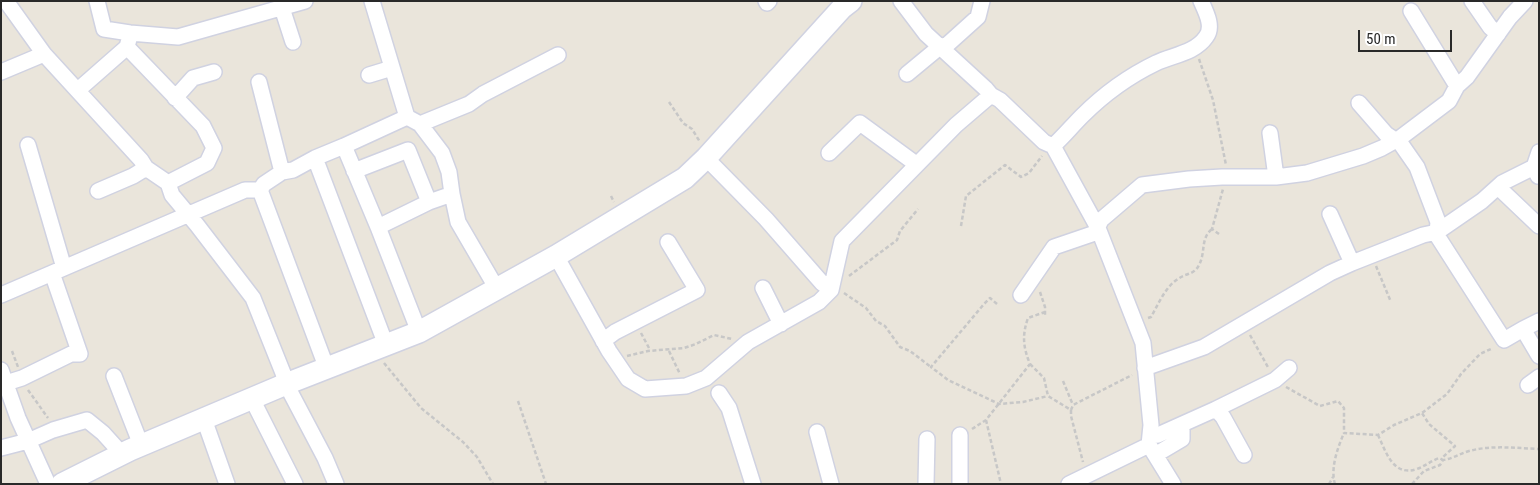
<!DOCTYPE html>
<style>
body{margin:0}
#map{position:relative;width:1540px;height:485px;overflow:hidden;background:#eae5db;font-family:"Roboto Condensed",sans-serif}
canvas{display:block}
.frame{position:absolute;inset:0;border:2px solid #292929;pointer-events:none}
.scale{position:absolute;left:1358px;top:30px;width:94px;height:22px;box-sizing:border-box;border:2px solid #292929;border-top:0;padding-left:6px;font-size:15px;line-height:18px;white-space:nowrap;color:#292929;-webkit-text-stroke:4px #fff;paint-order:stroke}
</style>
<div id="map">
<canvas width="1540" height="485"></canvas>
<div class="frame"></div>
<div class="scale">50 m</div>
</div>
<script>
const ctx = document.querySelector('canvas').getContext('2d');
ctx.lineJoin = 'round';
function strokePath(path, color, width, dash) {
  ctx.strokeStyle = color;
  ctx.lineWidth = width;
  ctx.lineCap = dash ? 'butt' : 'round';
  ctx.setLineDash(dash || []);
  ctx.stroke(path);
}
const path = new Path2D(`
 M1199 59 1213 100 1226 165
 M669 102 683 123 692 129 700 142
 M611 196 614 202
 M961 226 966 196 1005 165 1021 177 1029 173 1042 156
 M1219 234 1212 229 1223 189
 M1376 266 1391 302
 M849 276 897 240 900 231 918 209
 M1040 292 1045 307V316
 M844 293 866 308 876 321 885 326 900 347 910 351 931 367
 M997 304 990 298 984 304 931 367 948 380 999 404 1023 402 1048 396
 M1148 318 1151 317C1158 305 1165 287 1178 279 1186 273 1194 275 1199 265 1206 252 1200 239 1212 229
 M641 333 649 348 648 351
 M1250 335 1269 369
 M12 351 18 367
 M669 351 680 374
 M627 356 648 351 684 348 696 344 714 335 732 339
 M384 363 421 408 463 442 477 457 493 484
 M1030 364 1044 378 1048 396 1071 410 1073 405 1132 375
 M1063 381 1073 405
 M1286 387 1320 406 1338 401 1344 408V433L1378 435 1394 425 1422 413 1447 394 1461 374 1480 354 1493 348
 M28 390 48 418
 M518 401 546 484
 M1071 410V416L1083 462
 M986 420 1001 484
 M972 429 986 420 1030 364C1023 347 1022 335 1028 318L1045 312
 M1378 435C1386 452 1393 477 1417 469 1425 466 1431 461 1439 458L1443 460V457L1455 446 1429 424 1422 413
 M1329 484 1333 477
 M1335 484C1330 468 1338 447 1344 433
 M1412 484 1424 471 1440 465 1443 460C1452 459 1459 454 1469 451 1491 445 1515 448 1539 449`);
const street = new Path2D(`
 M6 1 44 54 141 160 146 168 168 183 172 195 197 225 253 298 283 373 286 384 325 458 336 484
 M97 1 104 29 130 33 178 37 305 1
 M372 1 407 117 420 124 442 153 449 172 452 194 458 222 497 289
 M766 1 767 3 769 1
 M901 1 926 34 986 89 991 95 1000 100 1044 142 1053 146 1098 228 1143 343 1151 425 1149 445 1173 484
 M1472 1 1490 27 1498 34
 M282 8 293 42
 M1411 11 1457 86
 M127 47 203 126 214 148 207 163 168 183
 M1 72 44 54
 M907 74 936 50 948 44 978 17 982 1
 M369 75 392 68
 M259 82 282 172
 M78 90 127 47 129 39
 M175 98 193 78 214 72
 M1359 103 1386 134 1401 144 1417 167 1438 222 1437 232 1438 237 1504 340 1523 329
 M420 124 469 104 483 94 558 55
 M1270 133 1276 177
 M28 145 64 268
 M344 146 407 117
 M1053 146C1063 137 1072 126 1082 116 1103 95 1129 76 1156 63 1173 55 1195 53 1206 37 1214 27 1206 12 1201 1
 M829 153 860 123 916 164
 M315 158 386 345
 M706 158 766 219 822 283 831 290
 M354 171 408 150 429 202
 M1538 176 1534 167 1539 152
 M1498 187 1539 226
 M260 190 327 369
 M98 191 133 176 146 168
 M1330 214 1352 263
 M378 227 429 202 452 194
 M556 256 609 351 628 379 645 389 686 386 706 378 748 342 819 302 831 290 842 241 956 125 991 95
 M763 288 781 324
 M1 295 245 190H260L264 184 282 172 293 170 315 158 344 146 378 227 419 332
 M1021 295 1054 247 1095 233 1101 220 1142 185 1189 179 1222 177H1276L1307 173 1363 156 1382 148 1400 138 1449 101 1457 86 1467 77 1510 17 1525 1
 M1539 321 1523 329 1539 356
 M603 341 615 332 697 290 668 242
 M1145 368 1204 347 1330 273 1352 263 1423 235 1437 232 1482 201 1502 183 1534 167H1539
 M1 370 18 418 48 484
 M114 376 141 445
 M6 383 22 378 71 354H80L52 273
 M1528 385 1539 377
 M719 393 729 408 753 484
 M252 399 295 484
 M204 419 227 484
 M817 432 831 484
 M960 435V484
 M1150 436 1158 435 1216 409
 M1 448 28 441 53 430 87 420 103 433 122 454
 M1155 455 1182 439V430L1180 426
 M1244 455 1223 417 1216 409 1275 380 1289 368
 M926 484 927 439
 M1069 484 1149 445`);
const secondary = new Path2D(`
 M62 484 130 450 286 384 419 332 556 256 685 178 706 158 842 8 851 1`);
strokePath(street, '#d0d2e1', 18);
strokePath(secondary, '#d0d2e1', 24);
strokePath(path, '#c7c7c7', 2.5, [4, 2.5]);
strokePath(street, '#fff', 15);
strokePath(secondary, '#fff', 21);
</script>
